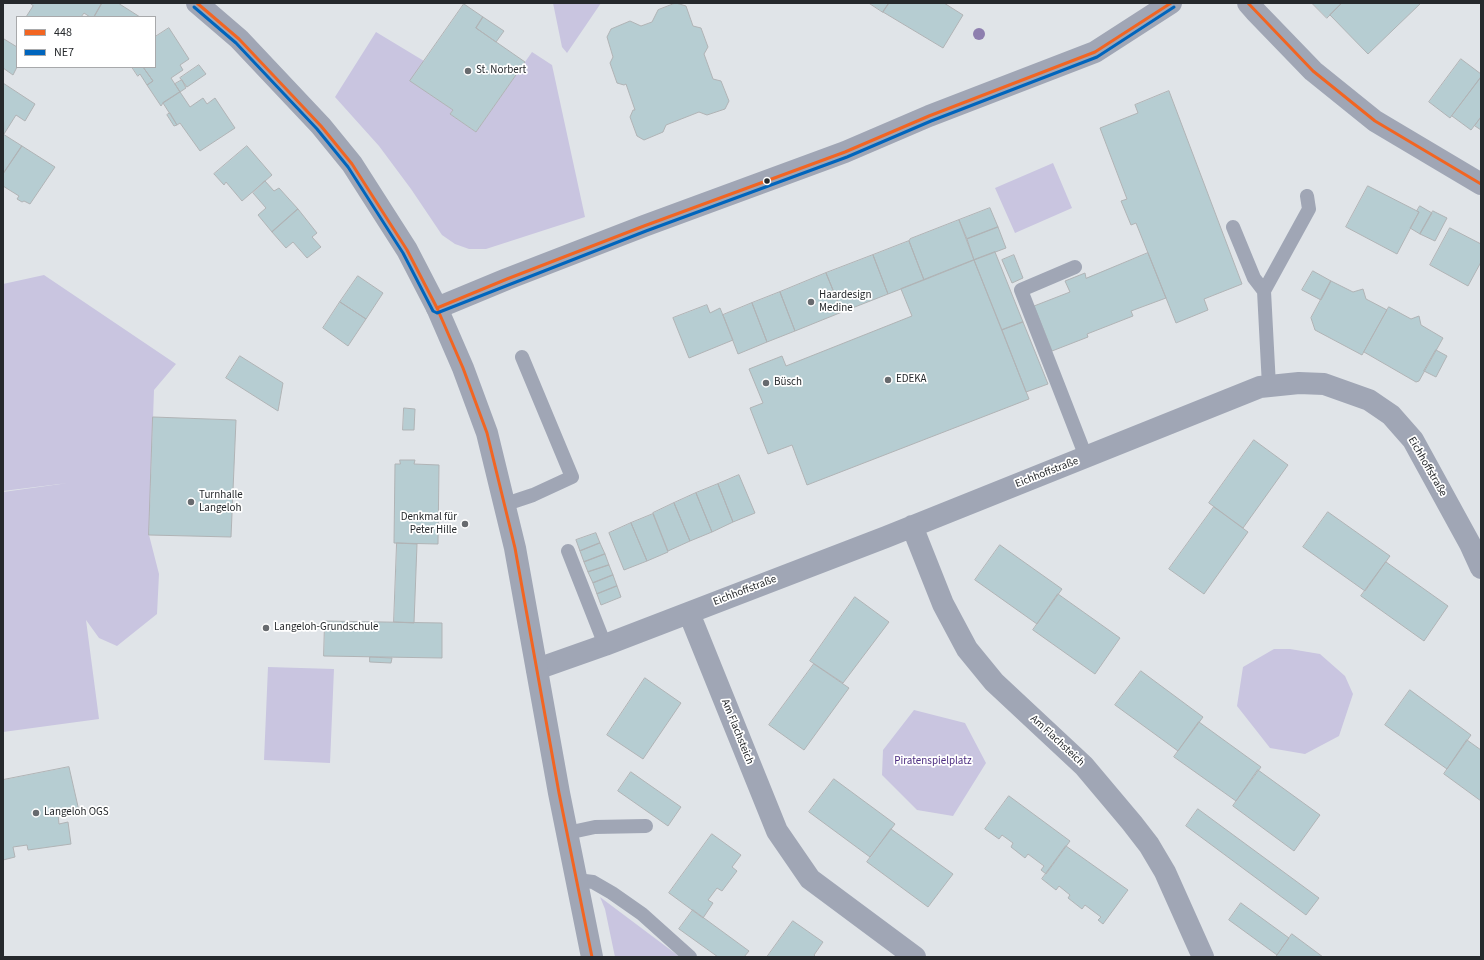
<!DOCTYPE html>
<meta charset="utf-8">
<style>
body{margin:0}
#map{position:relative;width:1484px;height:960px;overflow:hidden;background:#e0e4e8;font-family:"Source Sans 3",sans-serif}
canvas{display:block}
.frame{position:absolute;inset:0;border:4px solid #26292c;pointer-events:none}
.legend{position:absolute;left:16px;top:16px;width:140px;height:52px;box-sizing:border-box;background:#fff;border:1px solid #a8a9ab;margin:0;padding:5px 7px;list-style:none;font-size:12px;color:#26292c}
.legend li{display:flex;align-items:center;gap:8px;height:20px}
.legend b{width:20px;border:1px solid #a8a9ab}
</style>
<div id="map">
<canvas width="1484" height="960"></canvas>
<div class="frame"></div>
<ul class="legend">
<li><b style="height:5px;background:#f26522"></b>448</li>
<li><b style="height:5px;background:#0065bd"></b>NE7</li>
</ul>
</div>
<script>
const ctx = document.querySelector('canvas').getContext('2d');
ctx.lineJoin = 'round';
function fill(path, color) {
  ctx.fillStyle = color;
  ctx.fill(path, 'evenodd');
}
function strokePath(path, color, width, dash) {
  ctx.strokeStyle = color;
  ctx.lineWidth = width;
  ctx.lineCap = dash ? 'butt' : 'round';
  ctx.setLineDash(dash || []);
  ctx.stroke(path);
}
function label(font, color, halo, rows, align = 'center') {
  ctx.font = font + ' "Source Sans 3",sans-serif';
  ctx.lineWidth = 3.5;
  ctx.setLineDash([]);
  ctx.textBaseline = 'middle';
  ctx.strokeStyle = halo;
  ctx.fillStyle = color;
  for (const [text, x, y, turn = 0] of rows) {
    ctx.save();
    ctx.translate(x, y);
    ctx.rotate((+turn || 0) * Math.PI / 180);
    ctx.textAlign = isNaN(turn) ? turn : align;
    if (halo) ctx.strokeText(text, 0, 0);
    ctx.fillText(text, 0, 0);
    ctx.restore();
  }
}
const green = new Path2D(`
 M553 3H575L577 4 578 3H601L567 53 562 47Z
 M376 32 424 61 411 81 453 110 450 114 476 132 532 52 552 65 585 217 486 249H469L455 244 442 235 411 189 379 146 335 97Z
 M1053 163 1072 208 1015 233 995 188Z
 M44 275 176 364 154 390 149 535 159 574 157 614 117 646 99 638 86 620 99 719 3 732V492L68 483 3 491V284Z
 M1274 649H1290L1320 654 1345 676 1353 694 1339 736 1305 754 1270 748 1237 706 1243 667Z
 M268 667 334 669 330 763 264 760Z
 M914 710 965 723 986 763 953 816 917 810 882 775 883 750Z
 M600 897 680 957H615L605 909Z`);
const building = new Path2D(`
 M30 3H102L94 17H90L84 13 81 17H26L33 6Z
 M102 3H118L140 17H94Z
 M676 3 686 6 693 26 701 28 708 47 704 54 713 79 721 81 729 101 725 109 707 115 699 112 666 125 663 132 644 140 637 136 630 117 633 110H635L626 84 624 85 617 83 610 63 613 57 607 37 611 29 630 21 641 26 652 22 658 10Z
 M869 3H889L883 12Z
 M889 3H944L963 15 943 48 883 12Z
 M1312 3H1342L1327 18Z
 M1342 3H1421L1368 54 1330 15Z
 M464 4 483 17 476 28 525 62 476 132 450 114 453 110 410 81Z
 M483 17 504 31 496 42 476 28Z
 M169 28 189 59 180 65 183 70 171 78 180 92 163 103 161 106 147 85 153 81 143 67H155V37Z
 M4 39 17 47V67L13 75 3 68V42Z
 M1461 59 1481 74V77L1450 118 1429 102Z
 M199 65 206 74 187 87 180 78Z
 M132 67H143L153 81 147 85 140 74 138 76Z
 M1481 77V117L1471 130 1452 116Z
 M182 80 186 88 180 92 175 84Z
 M3 83 35 104 25 121 16 115 4 134Z
 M1169 91 1242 284 1204 299 1208 310 1176 323 1136 223 1131 225 1121 201 1127 199 1100 128 1138 113 1135 105Z
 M180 92 190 107 203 98 207 104 215 98 235 128 200 151 180 123 177 125 163 103Z
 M170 113 177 125 174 126 167 115Z
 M1481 117V130L1475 126Z
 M3 134 22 146 3 174Z
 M22 146 55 167 30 204 24 201 22 202 17 199 19 196 3 186V174Z
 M247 146 272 175 242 201 226 182 224 185 214 174Z
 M265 181 274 191 279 188 298 209 272 232 258 215 266 208 253 193Z
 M1368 186 1419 212 1397 254 1346 227Z
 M1420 206 1432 213 1420 234 1410 228 1419 212 1417 211Z
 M990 208 998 227 967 239 959 220Z
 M298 209 317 233 312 237 321 247 307 258 293 242 286 248 272 232Z
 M1433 211 1447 218 1435 241 1420 234Z
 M959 220 974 260 924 280 909 241 910 239Z
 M998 227 1006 248 974 260 967 239Z
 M1450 228 1481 244V262L1468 286 1430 265Z
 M909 241 924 280 888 294 873 255Z
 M995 252 1023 322 1002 330 974 260Z
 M1148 253 1166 298 1131 311 1133 316 1087 334 1088 337 1052 351 1034 306 1070 292 1065 281 1085 273 1086 278Z
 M873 255 888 294 842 312 826 273Z
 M1014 255 1023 278 1012 283 1002 260Z
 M974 260 1029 399 807 485 792 445 768 454 750 408 763 403 749 369 782 356 786 366 912 316 901 289Z
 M1313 271 1331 281 1321 300 1302 290Z
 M826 273 842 312 795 331 780 292Z
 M358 276 383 293 366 319 340 302Z
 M1331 281 1353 292 1363 289 1366 299 1387 310 1362 355 1315 330 1311 318Z
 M780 292 795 331 767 342 752 303Z
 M340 302 366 319 348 346 323 328Z
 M752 303 767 342 738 354 723 315Z
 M707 305 710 313 720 308 733 340 689 358 673 318Z
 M1389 307 1411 319 1419 316 1421 325 1443 338 1419 381 1416 382 1364 352Z
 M1023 322 1048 384 1026 392 1002 330Z
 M1436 350 1447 356 1436 377 1424 371Z
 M240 356 283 383 278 411 226 378Z
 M404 408 415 409 414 430H403Z
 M153 417 236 420 231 537 149 535Z
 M1254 440 1288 465 1243 528 1209 503Z
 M400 460H415L414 464 439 465 438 544 394 543 395 464H400Z
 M739 475 755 513 733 522 718 484Z
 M718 484 733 522 712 532 696 493Z
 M696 493 712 532 690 541 674 503Z
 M674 503 690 541 668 551 653 513Z
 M1214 507 1248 532 1204 594 1169 569Z
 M1328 512 1390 556 1365 591 1303 547Z
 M653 514 668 552 647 561 631 523Z
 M631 523 647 561 624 570 609 533Z
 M596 533 600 543 580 551 576 540Z
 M397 543 417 544 414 623 394 622Z
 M600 543 605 554 584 562 580 551Z
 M1000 545 1062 589 1037 624 975 580Z
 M605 554 609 565 588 572 584 562Z
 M1386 562 1448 606 1424 641 1361 596Z
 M609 565 613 575 593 583 588 572Z
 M613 575 617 586 597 594 593 583Z
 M617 586 621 597 601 605 597 594Z
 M1058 594 1120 638 1095 674 1033 630Z
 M855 597 889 622 843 683 810 661Z
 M325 621 442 623V658L324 656Z
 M370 657 392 658 391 663 370 662Z
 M814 664 849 688 804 750 769 725Z
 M1141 671 1203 717 1178 751 1115 705Z
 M645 678 681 703 643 759 607 735Z
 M1410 690 1471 735 1447 769 1385 725Z
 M1199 722 1261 767 1236 801 1174 757Z
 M1467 740 1481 750V801L1444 774Z
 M69 767 79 811 58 814 59 824 68 822 71 844 28 850 27 845 13 847 15 857 3 860V780Z
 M1258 770 1320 815 1294 851 1233 806Z
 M631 772 681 807 668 826 618 791Z
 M834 779 895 824 870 857 809 812Z
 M1009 796 1070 841 1046 874 1041 870 1044 866 1028 854 1025 858 1011 847 1013 843 1002 835 999 839 985 829Z
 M1198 809 1319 898 1306 915 1186 826Z
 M891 829 953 874 928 907 867 862Z
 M712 834 741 855 732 867 737 871 722 891 717 888 708 900 713 903 703 918 669 893Z
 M1066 846 1128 890 1103 924 1098 920 1101 917 1085 905 1082 909 1068 898 1070 895 1059 886 1056 890 1042 879Z
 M1241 903 1289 938 1277 955 1229 920Z
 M693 910 749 951 744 957H718L679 929Z
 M793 921 823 942 814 955 816 957H767Z
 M1292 934 1323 957H1276Z`);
const service = new Path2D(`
 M1233 227 1254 278 1264 291
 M1075 267 1021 290 1086 457
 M1269 386 1264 291 1309 209 1307 196
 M506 504 533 495 572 477 522 357
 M568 551 605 645
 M567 833 595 827 646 826
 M577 880 593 882 612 893 642 914 690 957`);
const minor = new Path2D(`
 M1248 3 1255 11 1313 71 1375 121 1481 184
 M437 308 507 279 644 226 845 152 929 116 1095 52 1171 3
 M912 526 943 604 967 649 994 682 1084 766 1132 823 1149 845 1165 872 1203 957
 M689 613 777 831 810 879 915 957
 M537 669 605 645 886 537 1260 387 1299 383 1324 384 1369 400 1391 415 1413 440 1470 544 1481 568`);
const tertiary = new Path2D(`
 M197 3 239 39 321 126 352 164 407 250 437 308 463 368 487 433 515 548 559 793 592 957`);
const bus1 = new Path2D(`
 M197 3 239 39 321 126 352 164 407 250 437 308 463 368 487 433 515 548 559 793 592 957
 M1248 3 1313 71 1375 121 1481 184
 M437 308 507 279 644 226 845 152 929 116 1095 52 1171 3`);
const bus2 = new Path2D(`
 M194 7 236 43 317 129 348 167 403 253 433 311 437 313 646 231 847 157 931 121 1097 57 1174 7`);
const trees = [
 [979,34]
];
const markers = [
 [468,71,4,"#676a6e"],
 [767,181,3.5,"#26292c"],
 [811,302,4,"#676a6e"],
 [888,380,4,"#676a6e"],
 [766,383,4,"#676a6e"],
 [191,502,4,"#676a6e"],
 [465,524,4,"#676a6e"],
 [266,628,4,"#676a6e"],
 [36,813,4,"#676a6e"]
];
const poiNames = [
 ["St. Norbert",476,71],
 ["Haardesign",819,296],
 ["Medine",819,309],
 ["EDEKA",896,380],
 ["Büsch",774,383],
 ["Turnhalle",199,496],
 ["Langeloh",199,509],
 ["Denkmal für",457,518,"right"],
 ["Peter Hille",457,531,"right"],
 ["Langeloh-Grundschule",274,628],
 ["Langeloh OGS",44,813]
];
const streetNames = [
 ["Eichhoffstraße",1427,467,60],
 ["Eichhoffstraße",1047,473,-21],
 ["Eichhoffstraße",745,591,-21],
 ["Am Flachsteich",737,732,68],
 ["Am Flachsteich",1057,741,43]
];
const parkNames = [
 ["Piratenspielplatz",933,762]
];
fill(green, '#c9c5e0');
fill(building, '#b6cdd2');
strokePath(building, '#b0b3b5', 1);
strokePath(service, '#a0a6b5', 14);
strokePath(minor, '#a0a6b5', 22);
strokePath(tertiary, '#a0a6b5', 22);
strokePath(bus1, '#f26522', 3);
strokePath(bus2, '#0065bd', 3);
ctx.fillStyle = '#8e7faf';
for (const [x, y] of trees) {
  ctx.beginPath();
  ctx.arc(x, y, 6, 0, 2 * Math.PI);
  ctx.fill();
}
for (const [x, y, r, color] of markers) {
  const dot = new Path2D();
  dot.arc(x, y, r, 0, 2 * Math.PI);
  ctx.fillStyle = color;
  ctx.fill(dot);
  strokePath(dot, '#fff', 1.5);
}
label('11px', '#26292c', '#fff', poiNames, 'left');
label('11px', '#26292c', '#fff', streetNames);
label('11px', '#4b2c80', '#fff', parkNames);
</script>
